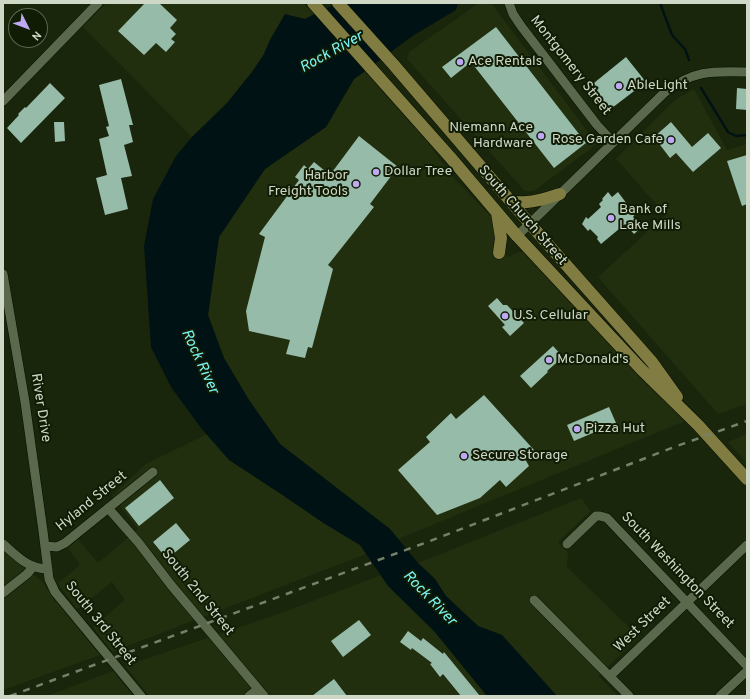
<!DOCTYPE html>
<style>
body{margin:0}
#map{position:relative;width:750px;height:699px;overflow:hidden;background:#19260c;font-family:Overpass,sans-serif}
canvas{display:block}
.frame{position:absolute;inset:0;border:4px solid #cfd7c7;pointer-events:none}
.north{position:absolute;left:8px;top:8px;width:40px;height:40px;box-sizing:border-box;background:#101c04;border:1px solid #5c6752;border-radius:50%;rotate:132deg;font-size:11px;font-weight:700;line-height:16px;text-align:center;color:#cfd7c7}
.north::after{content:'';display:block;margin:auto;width:14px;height:18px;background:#bfa8f4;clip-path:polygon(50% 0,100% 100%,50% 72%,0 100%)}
</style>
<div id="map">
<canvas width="750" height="699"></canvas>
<div class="frame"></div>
<div class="north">N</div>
</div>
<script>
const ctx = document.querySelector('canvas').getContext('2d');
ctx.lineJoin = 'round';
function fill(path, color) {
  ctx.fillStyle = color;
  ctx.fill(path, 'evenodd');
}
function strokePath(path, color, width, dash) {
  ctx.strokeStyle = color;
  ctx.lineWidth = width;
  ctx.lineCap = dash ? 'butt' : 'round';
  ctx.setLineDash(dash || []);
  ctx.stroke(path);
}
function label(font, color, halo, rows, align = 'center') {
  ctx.font = font + ' Overpass,sans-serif';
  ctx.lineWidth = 4;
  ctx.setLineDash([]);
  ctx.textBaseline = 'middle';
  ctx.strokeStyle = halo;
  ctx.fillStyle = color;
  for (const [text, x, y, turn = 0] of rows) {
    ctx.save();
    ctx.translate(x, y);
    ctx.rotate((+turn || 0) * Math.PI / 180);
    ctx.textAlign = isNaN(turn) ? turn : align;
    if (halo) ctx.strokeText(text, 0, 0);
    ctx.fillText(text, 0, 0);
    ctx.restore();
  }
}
const built = new Path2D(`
 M106 3H303L314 14 305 19 285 15 270 40 264 54 252 72 227 103 192 137 83 27Z
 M479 3H491L597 144 534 191H525L407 59 409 52Z
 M365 72 429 144 453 177 491 217 496 228V237L493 243 508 257 519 252H526L541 265 685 421 398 539 390 529 280 444 249 400 224 358 208 315 219 237 265 169 326 127 354 79Z
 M694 89 727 150 747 144V404L718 414 598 277 666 215 616 159 675 100Z
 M207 434 229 460 281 494 325 524 360 545 366 554 112 652 93 627 125 600 112 582 77 609 58 583 80 565 68 548 78 539 98 563 138 529 112 496 146 464Z
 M747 434V463L728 442Z
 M581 498 591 511 558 542 568 553 567 567 639 637 598 676 618 696H557L502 635 478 626 446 596 435 579 418 563Z
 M3 551 42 581 51 595 100 655 3 690Z
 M381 575 388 586 434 631 487 696H149L125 666 281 613Z
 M113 671 133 696H47Z`);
const water = new Path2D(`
 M337 3H458L456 10 414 35 354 79 326 127 265 169 219 237 208 315 224 358 249 400 280 444 390 529 418 563 435 579 446 596 478 626 502 635 557 696H487L434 631 388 586 360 545 325 524 281 494 229 460 201 428 171 387 151 347 144 246 153 199 176 156 192 137 227 103 252 72 264 54 270 40 285 14 305 19Z`);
const stream = new Path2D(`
 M660 3 672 35 685 49 689 60
 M701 88 728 132 736 136 747 135`);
const building = new Path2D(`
 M145 3H159L177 20 170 28 176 34 171 39 175 42 166 52 156 43 144 55 118 31Z
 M496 27 586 143 554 168 471 62 451 78 442 67Z
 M626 57 646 82 608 111 594 95 593 96 588 90 589 87Z
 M121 79 133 125H129L133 142 124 145 132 176 121 178 128 209 105 215 96 178 107 175 99 139 109 136 106 127 109 126 99 85Z
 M50 83 65 98 21 143 7 128 19 115 18 114 25 107 26 108Z
 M737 88 747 89V110L736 109Z
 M54 122H64L65 141 55 142Z
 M671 122 692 147 708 133 721 148 693 172 676 153 670 158 654 137Z
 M359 136 398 167 370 204 374 207 328 265 333 269 312 348 308 347 305 358 286 354 290 340 249 331 246 311 265 237 259 234 299 180 295 177 304 165 308 169 314 162 330 175Z
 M747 155V204L742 206 727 161Z
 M608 192 612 197 618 192 630 208 632 207 636 213 633 217 642 227 634 234 625 224 601 244 597 239 598 237 590 229 588 231 582 224 586 217 588 219 601 207 599 204 603 200 602 199Z
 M497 298 503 305H507L524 323 510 336 502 327 505 325 488 306Z
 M553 346 563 357 547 371 548 372 531 388 520 376Z
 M484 395 534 450 525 459 529 466 506 487 500 480 480 498 437 515 398 470 430 442 426 437 451 413 456 419Z
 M609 407 616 423 574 441 567 425Z
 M160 480 174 498 139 526 125 508Z
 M176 523 190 540 167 559 153 542Z
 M359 620 371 635 343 657 331 641Z
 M408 631 421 641 423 638 443 654 444 652 480 696H461L443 674 440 677 430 664 432 663 412 648 411 650 400 642Z
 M334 679 347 696H312Z`);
const minor = new Path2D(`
 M509 3 513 14 521 26 597 125 613 142
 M3 101 98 3
 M517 236 664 93C693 70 712 71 747 72
 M3 274 25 402 43 531 49 579 55 592 141 696
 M108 508 138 542 171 585 264 696
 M3 544C18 557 27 568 48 569
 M567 544 596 516H600L607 518 747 666
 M45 546 57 547 65 543 153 472
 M3 593 27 574 33 567
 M534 600 629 696
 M610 676 747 545
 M249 696 258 689
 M720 696 747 671`);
const major = new Path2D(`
 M313 3 450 157 517 236 641 369 698 425 747 479
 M338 3 393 64 530 224 652 362 677 397
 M510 201C528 205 543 199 560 194
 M497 213 501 238 499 253`);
const rail = new Path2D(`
 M10 696 430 541 677 446 747 421`);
const markers = [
 [460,62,4,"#bfa8f4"],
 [619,86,4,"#bfa8f4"],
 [541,136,4,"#bfa8f4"],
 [671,140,4,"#bfa8f4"],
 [376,172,4,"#bfa8f4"],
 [356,184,4,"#bfa8f4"],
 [611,218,4,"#bfa8f4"],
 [505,316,4,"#bfa8f4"],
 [549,360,4,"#bfa8f4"],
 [577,429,4,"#bfa8f4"],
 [464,456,4,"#bfa8f4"]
];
const poiNames = [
 ["Ace Rentals",468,62],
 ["AbleLight",627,86],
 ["Niemann Ace",533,128,"right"],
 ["Hardware",533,144,"right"],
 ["Rose Garden Cafe",663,140,"right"],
 ["Dollar Tree",384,172],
 ["Harbor",348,176,"right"],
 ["Freight Tools",348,192,"right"],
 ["Bank of",619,210],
 ["Lake Mills",619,226],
 ["U.S. Cellular",513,316],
 ["McDonald's",557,360],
 ["Pizza Hut",585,429],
 ["Secure Storage",472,456]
];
const streetNames = [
 ["Montgomery Street",570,66,52],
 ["South Church Street",522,216,49],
 ["River Drive",40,408,81],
 ["Hyland Street",92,502,-39],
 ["South Washington Street",677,571,46],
 ["South 2nd Street",197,593,51],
 ["South 3rd Street",100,624,51],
 ["West Street",643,625,-44]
];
const waterNames = [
 ["Rock River",332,53,-29],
 ["Rock River",199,362,65],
 ["Rock River",429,599,46]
];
fill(built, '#212f0f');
fill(water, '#001213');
strokePath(stream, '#001213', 2.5);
fill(building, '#96bba9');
strokePath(minor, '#050e00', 10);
strokePath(major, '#050e00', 13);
strokePath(minor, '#5a694c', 9);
strokePath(major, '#817c41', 12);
strokePath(rail, '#76816c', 2.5, [7, 7]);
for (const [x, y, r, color] of markers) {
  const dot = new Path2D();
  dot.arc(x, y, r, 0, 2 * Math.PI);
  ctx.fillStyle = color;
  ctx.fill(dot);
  strokePath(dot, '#101c04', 1.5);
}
label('14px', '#cfd7c7', '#101c04', poiNames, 'left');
label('14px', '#cfd7c7', '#101c04', streetNames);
label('italic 15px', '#7cf4f7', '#101c04', waterNames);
</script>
